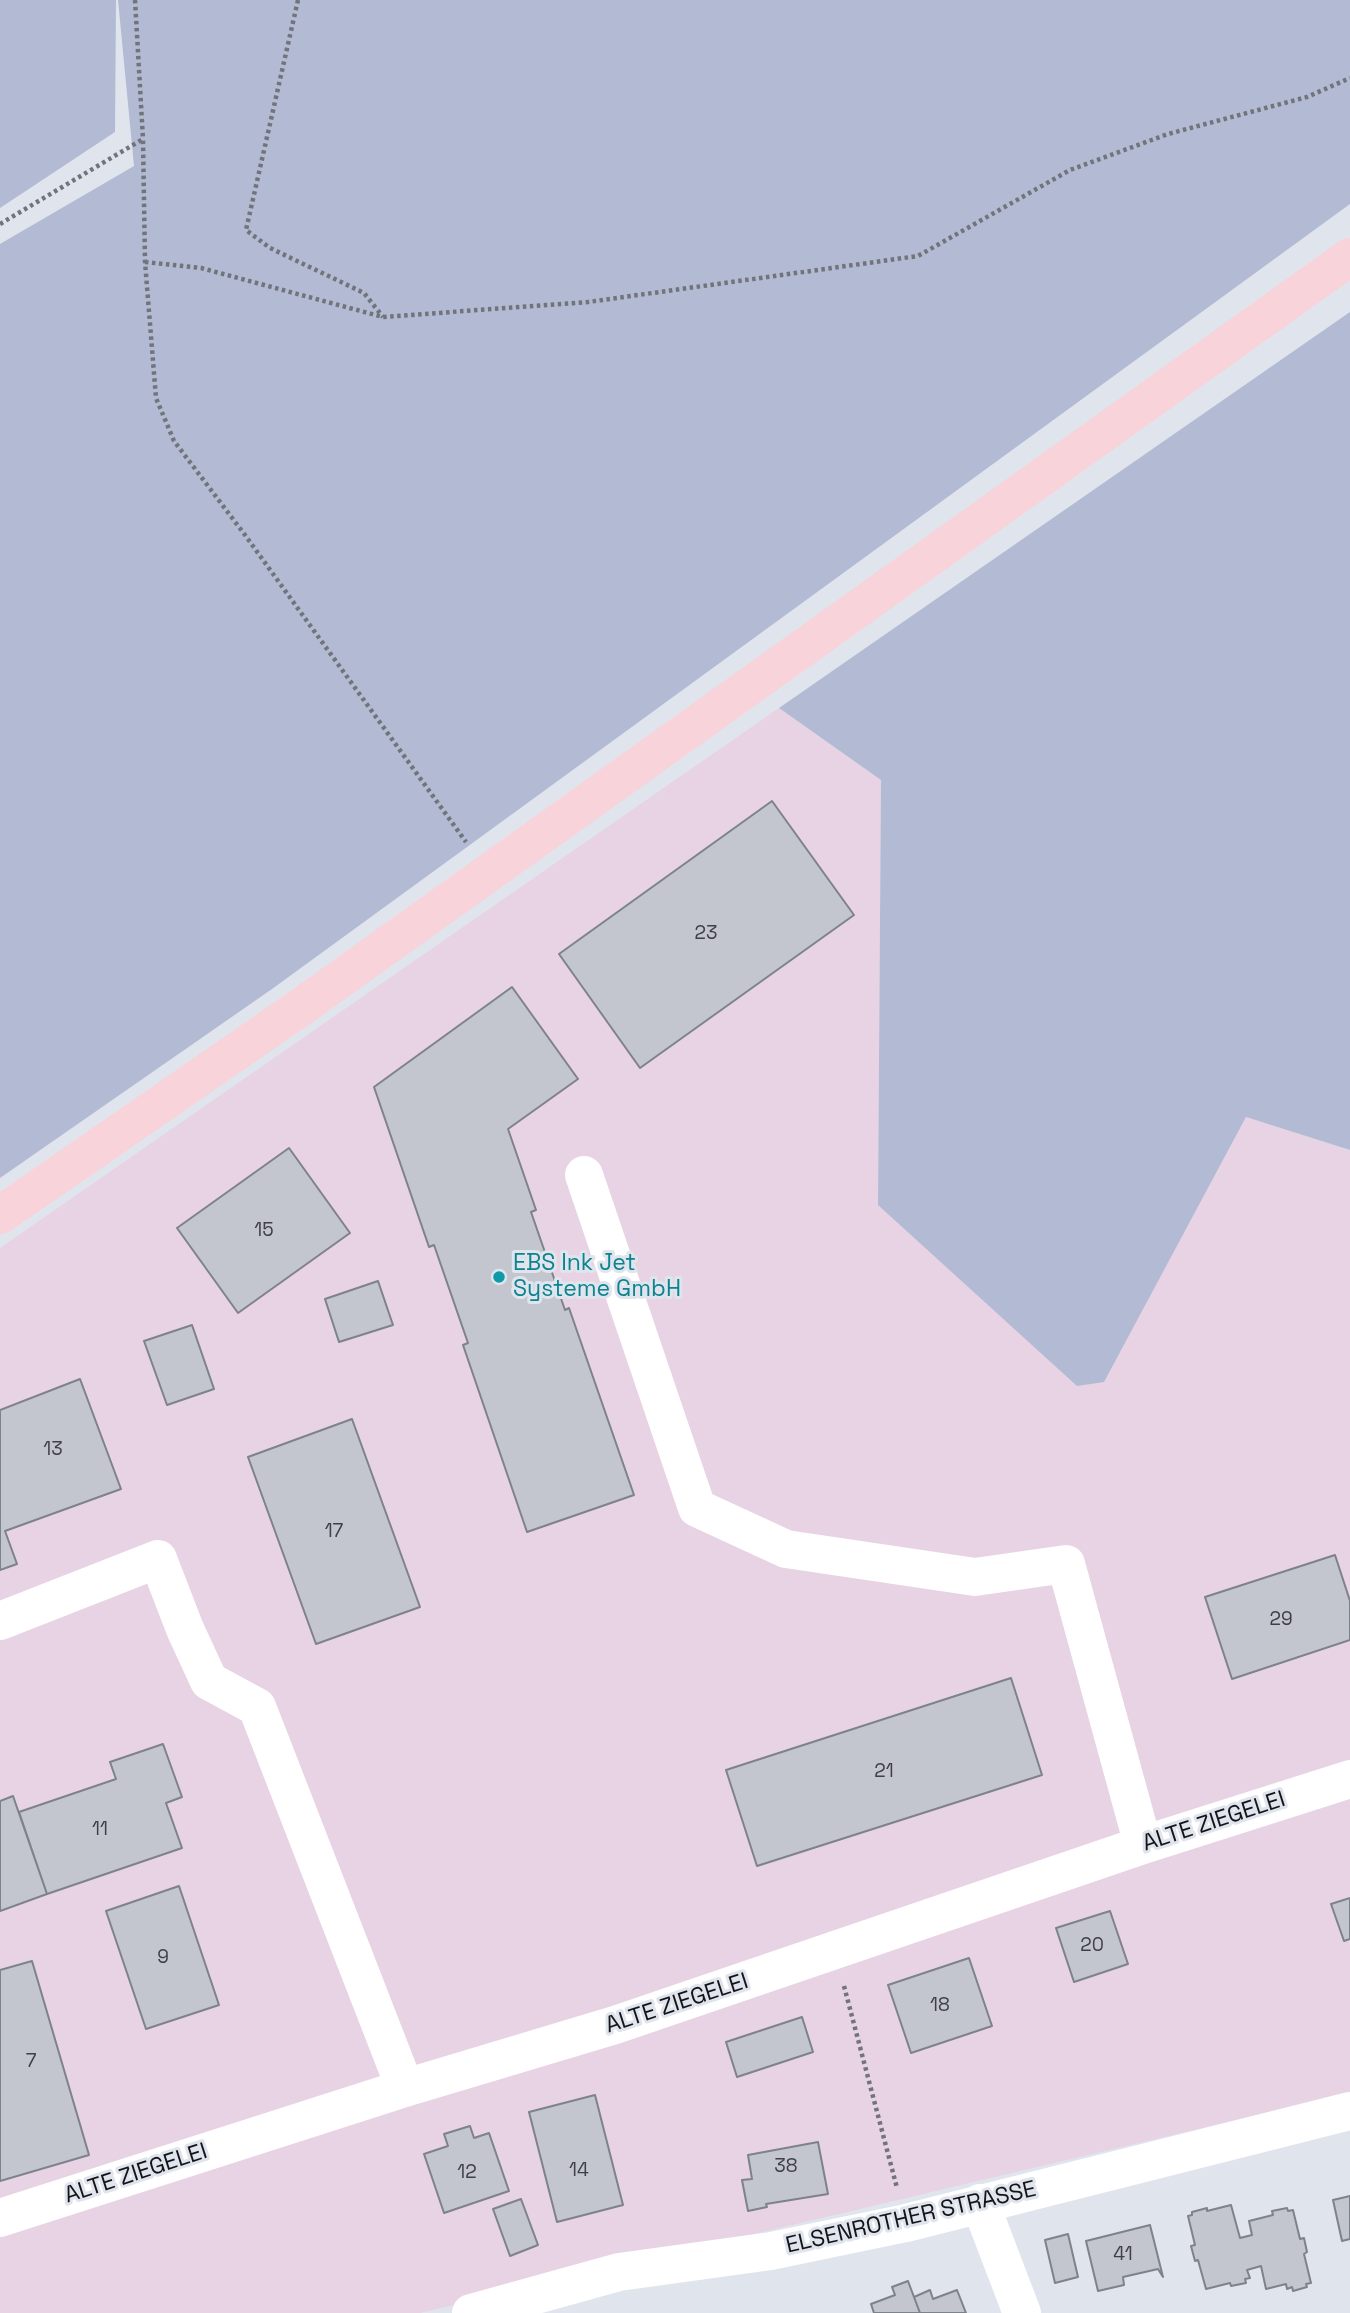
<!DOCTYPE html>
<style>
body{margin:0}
canvas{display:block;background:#e0e4ed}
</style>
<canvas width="1350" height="2313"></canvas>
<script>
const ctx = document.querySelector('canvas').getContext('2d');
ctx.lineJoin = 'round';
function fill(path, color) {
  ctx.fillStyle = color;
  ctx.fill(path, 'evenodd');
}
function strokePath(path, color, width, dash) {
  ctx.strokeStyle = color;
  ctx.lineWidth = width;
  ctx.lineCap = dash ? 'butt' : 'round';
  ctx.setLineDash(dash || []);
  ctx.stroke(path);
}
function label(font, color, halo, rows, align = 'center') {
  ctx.font = font + ' "Space Grotesk",sans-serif';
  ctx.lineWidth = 6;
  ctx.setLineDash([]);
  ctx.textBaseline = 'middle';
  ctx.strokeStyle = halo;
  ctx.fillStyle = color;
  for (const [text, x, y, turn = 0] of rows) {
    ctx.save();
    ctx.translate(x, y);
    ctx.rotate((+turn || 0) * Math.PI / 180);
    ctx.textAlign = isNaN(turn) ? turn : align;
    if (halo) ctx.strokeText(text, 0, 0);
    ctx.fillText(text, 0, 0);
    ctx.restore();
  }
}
const industrial = new Path2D(`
 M779 708 881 780 878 1205 1104 1381 1246 1117 1350 1150V2093L420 2313H0V1248Z`);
const green = new Path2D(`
 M0 0H116L115 132 0 208Z
 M118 0H1350V204L272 989 0 1178V244L134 166Z
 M1350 312V1150L1246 1117 1104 1382 1077 1386 878 1205 881 780 779 708Z`);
const building = new Path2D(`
 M772 801 854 915 640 1068 559 954Z
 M512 987 578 1079 508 1129 536 1210 531 1212 565 1310 569 1308 634 1495 527 1532 463 1345 468 1343 434 1245 429 1247 374 1087Z
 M289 1148 350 1233 238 1313 177 1228Z
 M378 1281 393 1325 339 1342 325 1299Z
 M192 1325 214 1389 167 1405 144 1341Z
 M80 1379 121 1489 5 1531 17 1564 0 1570V1410Z
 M352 1419 420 1607 316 1644 248 1457Z
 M1335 1555 1350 1601V1640L1232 1679 1205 1597Z
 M1011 1678 1042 1775 757 1866 726 1770Z
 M163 1744 182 1797 166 1803 182 1848 47 1894 19 1812 116 1779 110 1762Z
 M13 1796 47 1894 0 1911V1801Z
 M179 1886 219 2005 146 2029 106 1911Z
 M1350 1898V1939L1344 1941 1331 1904Z
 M1110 1911 1128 1964 1074 1982 1056 1928Z
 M969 1958 992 2026 911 2053 888 1985Z
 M32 1961 89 2155 0 2181V1970Z
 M802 2017 813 2052 737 2077 726 2042Z
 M595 2095 623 2205 557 2222 529 2112Z
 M470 2126 474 2138 489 2133 509 2191 444 2213 424 2154 448 2146 444 2134Z
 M818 2142 828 2194 766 2204 767 2207 748 2211 742 2180 752 2179 748 2155Z
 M1350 2196V2239L1342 2241 1333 2200Z
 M521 2199 538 2245 510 2256 493 2209Z
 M1231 2205 1240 2238 1252 2235 1249 2221 1273 2215 1272 2211 1287 2208 1288 2211 1293 2210 1300 2239 1304 2238 1307 2252 1304 2254 1311 2283 1306 2284 1307 2287 1293 2291 1292 2287 1287 2289 1286 2284 1266 2289 1261 2266 1247 2270 1250 2278 1245 2279 1246 2283 1231 2286 1230 2283 1206 2289 1198 2260 1195 2261 1191 2246 1195 2245 1188 2216 1192 2215V2212L1207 2208V2211Z
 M1150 2225 1163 2277 1158 2269 1123 2277 1124 2285 1098 2291 1086 2241Z
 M1068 2234 1078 2277 1055 2283 1045 2240Z
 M908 2281 920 2313H874L871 2304 895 2295 892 2287Z
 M930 2290 933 2299 957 2290 966 2313H920L914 2297Z`);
const path = new Path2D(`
 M135 0 143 139
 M298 0 246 230 270 248 364 293 383 317
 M0 224 143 139 145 262 156 398 174 441 245 535 466 842
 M145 262 201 268 383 317 588 302 918 256 1070 170 1168 134 1307 97 1350 78
 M844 1986 897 2188`);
const minor = new Path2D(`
 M584 1175 697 1508 786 1549 975 1577 1066 1564 1143 1845
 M0 1621 158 1559 185 1629 209 1681 257 1707 405 2088
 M980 2203 1022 2313
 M0 2218 405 2088 615 2025 1143 1845 1350 1779
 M471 2313 619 2272 771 2251 906 2223 1350 2111`);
const major = new Path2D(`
 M0 1215 301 1007 1350 257`);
const markers = [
 [499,1277,7,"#0f9aa8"]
];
const numberNames = [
 ["23",706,934],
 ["15",264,1231],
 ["13",53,1450],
 ["17",334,1532],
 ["29",1281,1620],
 ["21",884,1772],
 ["11",100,1830],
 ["20",1092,1946],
 ["9",163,1958],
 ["18",940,2006],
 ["7",31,2062],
 ["38",786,2167],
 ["14",579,2171],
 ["12",467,2173],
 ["41",1123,2255]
];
const cultureNames = [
 ["EBS Ink Jet",513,1264],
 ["Systeme GmbH",513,1290]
];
const streetNames = [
 ["ALTE ZIEGELEI",1214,1822,-18],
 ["ALTE ZIEGELEI",677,2004,-18],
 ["ALTE ZIEGELEI",136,2174,-18],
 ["ELSENROTHER STRASSE",911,2218,-13]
];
fill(industrial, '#e7d3e3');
fill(green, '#b2bbd3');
fill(building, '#c3c6cf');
strokePath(building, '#7e828a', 2);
strokePath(path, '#71747a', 4.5, [3.5, 3.5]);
strokePath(minor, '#fff', 38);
strokePath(major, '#f8d3d9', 38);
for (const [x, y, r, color] of markers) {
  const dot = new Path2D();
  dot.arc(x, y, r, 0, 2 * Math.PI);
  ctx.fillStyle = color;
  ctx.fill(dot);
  strokePath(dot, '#e0e4ed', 2.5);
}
label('19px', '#3f4045', null, numberNames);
label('23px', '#0d838f', '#e0e4ed', cultureNames, 'left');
label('23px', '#131417', '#e0e4ed', streetNames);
</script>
